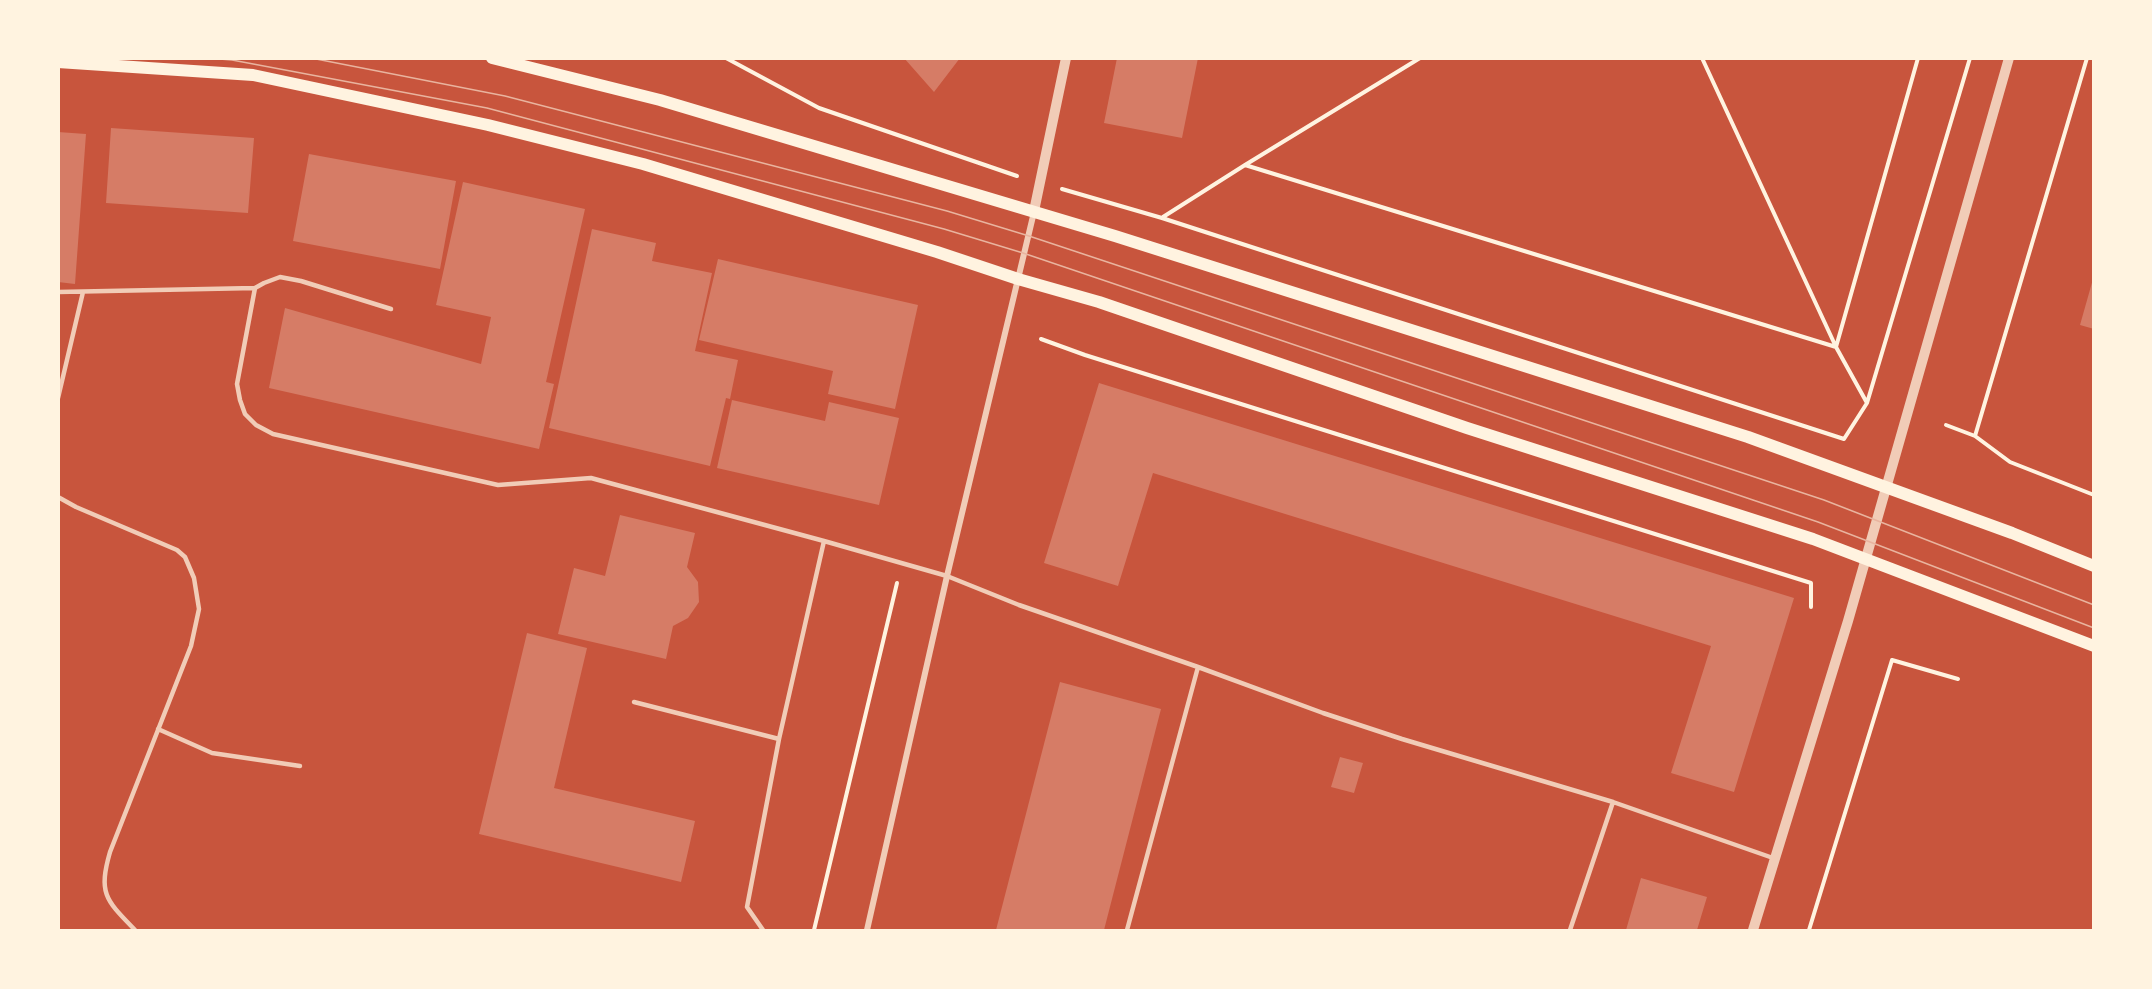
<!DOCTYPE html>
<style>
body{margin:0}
#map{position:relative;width:2152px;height:989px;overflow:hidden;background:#c8553d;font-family:"Exo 2",sans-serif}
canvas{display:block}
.frame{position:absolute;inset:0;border:60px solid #fff3e0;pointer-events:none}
</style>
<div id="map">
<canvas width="2152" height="989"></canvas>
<div class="frame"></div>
</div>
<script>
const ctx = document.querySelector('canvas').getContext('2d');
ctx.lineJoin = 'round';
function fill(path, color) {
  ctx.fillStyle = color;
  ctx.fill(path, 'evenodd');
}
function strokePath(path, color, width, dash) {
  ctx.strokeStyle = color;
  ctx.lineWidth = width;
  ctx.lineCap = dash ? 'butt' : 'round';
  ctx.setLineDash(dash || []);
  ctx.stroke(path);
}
const building = new Path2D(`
 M904 58H960L934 92Z
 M1117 58H1198L1182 138 1104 123Z
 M111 128 254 138 248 213 106 203Z
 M58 132 86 134 75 284 58 282Z
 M309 154 456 181 440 269 293 241Z
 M463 182 585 209 546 382 554 384 539 449 269 388 285 308 481 364 491 317 436 305Z
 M592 229 656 243 652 261 712 273 695 351 738 360 730 399 726 398 710 466 549 428Z
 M718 259 918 305 895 409 828 394 833 371 699 340Z
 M2093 279 2094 280V329L2080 325Z
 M1099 383 1794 598 1734 792 1671 773 1711 646 1153 473 1118 586 1044 563Z
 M732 400 825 421 829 402 899 418 879 505 717 468Z
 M620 515 695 533 687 567 698 582 699 602 688 618 673 626 666 659 558 634 574 568 605 576Z
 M527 633 587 648 554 788 695 821 681 882 479 834Z
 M1060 682 1161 709 1104 930H996Z
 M1340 757 1363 763 1354 793 1331 787Z
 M1641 878 1707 897 1697 930H1626Z`);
const path = new Path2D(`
 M726 58 819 108 1017 176
 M1702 58 1836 347 1867 403
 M1245 165 1836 347 1918 58
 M1062 189 1162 218 1844 439 1867 403 1970 58
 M1163 217 1245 165 1420 58
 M1041 339 1085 355 1811 583V607
 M1946 425 1975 436 2010 462 2094 495
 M1975 436 2087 58
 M814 930 897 583
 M1809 930 1892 660 1958 679`);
const service = new Path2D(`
 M255 288 237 384 240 400 245 414 256 425 273 434 498 485 591 478 824 541
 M58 292 255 288 264 283 280 277 301 281 391 309
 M58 398 83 292
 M58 497 76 507 177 550 185 557 194 578 199 609 191 646 110 852C98 894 106 900 135 930
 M634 702 779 739
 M158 729 212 753 300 766
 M763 930 747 907 779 739 824 541 947 576 1019 605 1198 667 1323 713 1402 739 1613 802 1773 858
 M1127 930 1198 667
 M1570 930 1613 802`);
const minor = new Path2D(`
 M867 930 947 576 1034 212`);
const tertiary = new Path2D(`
 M1034 211 1066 58
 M1753 930 1848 621 2009 58`);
const secondary = new Path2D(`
 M492 58 660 100 1115 236 1748 437 2012 533 2094 566
 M58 62 253 75 488 125 643 164 937 252 1018 279 1099 302 1467 428 1813 539 2094 646`);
const tram = new Path2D(`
 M207 58 232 60 487 108 944 229 1023 253 1818 522 2094 628
 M311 58 505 96 947 211 1029 236 1824 500 2094 605`);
fill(building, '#d67c66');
strokePath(path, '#fff3e0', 4);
strokePath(service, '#f1ccb7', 4.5);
strokePath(minor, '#f1ccb7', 6);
strokePath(tertiary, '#f1ccb7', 10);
strokePath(secondary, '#fff3e0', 12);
strokePath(tram, '#e9b49f', 1.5);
</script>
